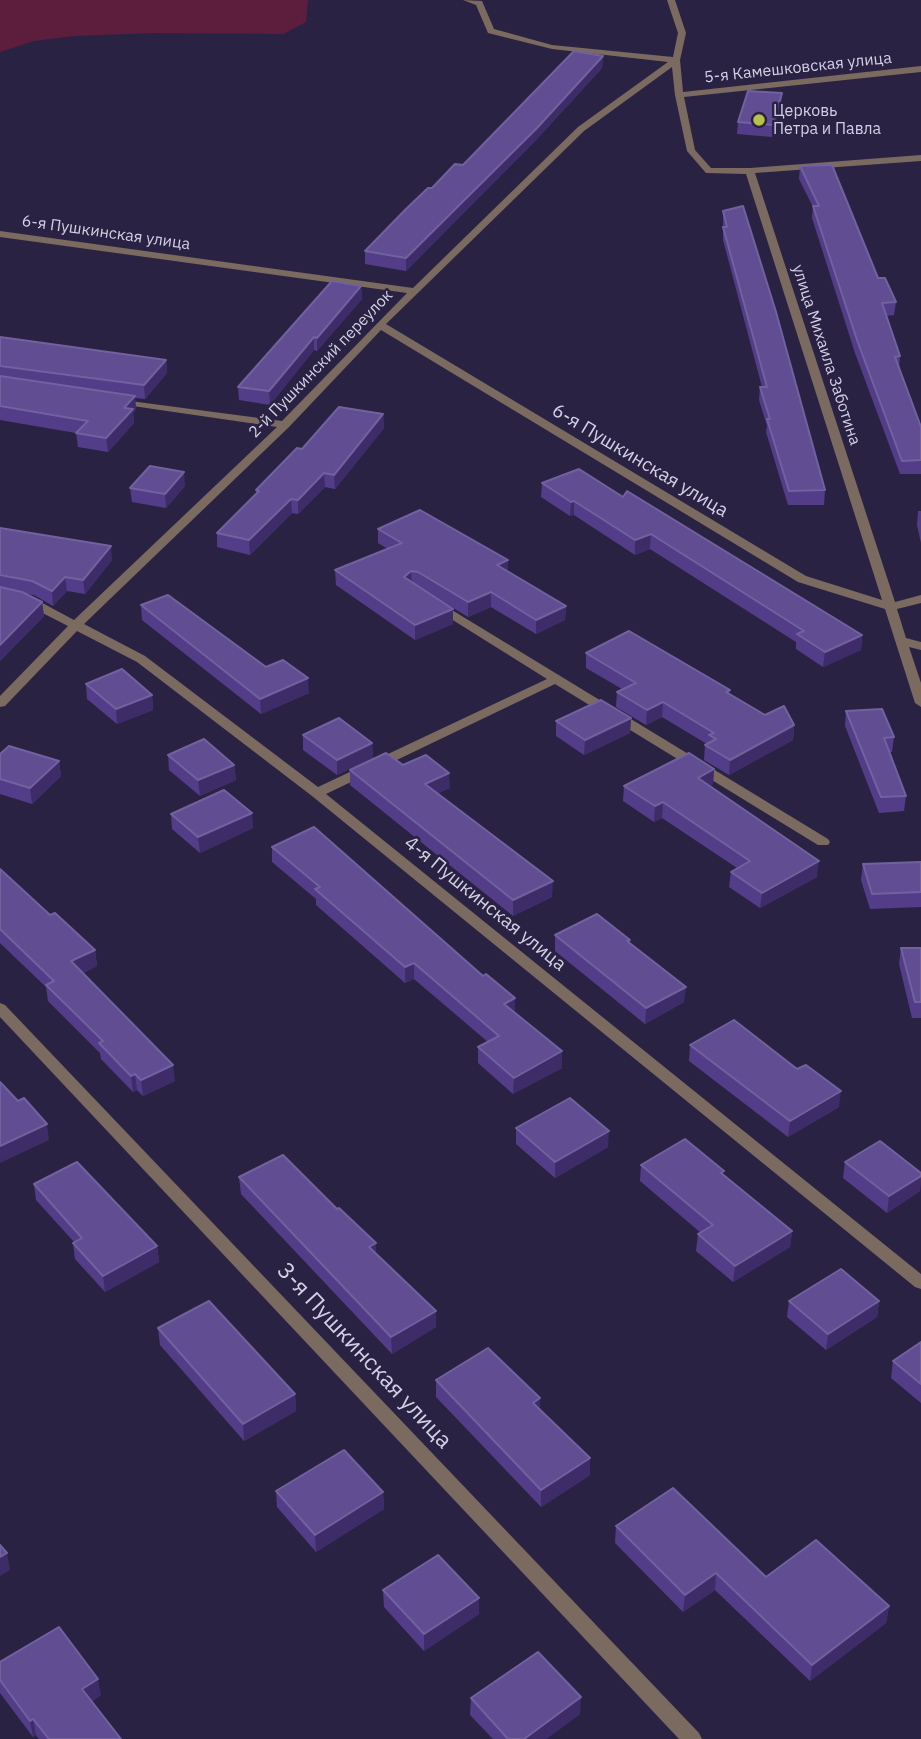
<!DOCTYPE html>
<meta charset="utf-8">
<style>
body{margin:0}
canvas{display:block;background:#2a2243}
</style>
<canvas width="921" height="1739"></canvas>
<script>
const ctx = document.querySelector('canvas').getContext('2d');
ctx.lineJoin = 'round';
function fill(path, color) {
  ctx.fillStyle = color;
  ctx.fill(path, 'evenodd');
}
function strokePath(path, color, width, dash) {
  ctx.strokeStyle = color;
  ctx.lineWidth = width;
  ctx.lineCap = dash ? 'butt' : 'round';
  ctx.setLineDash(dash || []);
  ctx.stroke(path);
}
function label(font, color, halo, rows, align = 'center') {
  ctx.font = font + ' "IBM Plex Sans",sans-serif';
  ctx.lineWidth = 5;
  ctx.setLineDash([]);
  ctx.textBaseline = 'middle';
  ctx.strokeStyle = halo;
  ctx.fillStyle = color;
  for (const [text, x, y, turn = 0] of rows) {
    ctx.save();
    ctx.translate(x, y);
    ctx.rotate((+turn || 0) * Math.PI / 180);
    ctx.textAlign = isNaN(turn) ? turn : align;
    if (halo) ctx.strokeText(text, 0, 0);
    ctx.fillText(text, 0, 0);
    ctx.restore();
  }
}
const green = new Path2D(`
 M0 0H308L306 22 283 34 154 33 74 36 34 41 0 52Z`);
const minor = new Path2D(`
 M463 0 482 1 494 29 552 45 673 57 678 33 667 0H675L686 33 680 60 683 92 921 66V72L684 97 695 150 711 168H750L921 155V161L755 173 895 602 921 595V603L897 609 906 638 921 642V650L909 647 921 683V707L915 703 885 609 798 582 381 330 289 427 84 624 145 656 318 787 547 679 432 607 438 603 442 604 828 839 830 842 828 845H818L555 684 326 794 921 1274V1289L915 1287 312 796 137 662 77 631 5 706 0 707V696L68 626 25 604 0 599V591L33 598 74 620 277 427 119 404 115 403V399L282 421 407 293 0 237V231L413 288 578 127 668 62 552 49 488 33 476 5ZM672 67 675 95 687 151 706 173 746 174 882 600 806 576 386 324 584 131Z
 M0 1003 5 1005 699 1733 702 1739H679L0 1017Z`);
const wall = new Path2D(`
 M603 56 602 68 536 140 406 271 365 264V251L432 188 463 165Z
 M782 93 781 105 772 137 737 134 738 122Z
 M800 166 878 278 896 302 894 315 886 316 900 356 899 368 921 427V474H900L855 353 812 218 813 207 799 179Z
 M723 211 825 490 824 505H788L766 432 767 426 759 400 760 387H762L723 240Z
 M361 286 362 299 317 351 314 350 270 405 239 400 238 387Z
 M0 337 166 360 167 373 145 399 135 398 136 409 133 413 134 423 108 452 78 447 76 433 0 420Z
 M383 414 384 428 335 489 325 487 298 514 292 513 250 555 217 547V533L256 494V490L302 449Z
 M542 483 623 497 862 635 861 650 823 667 796 649V642L650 549 635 555 574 515 570 516 541 497Z
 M185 486 166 508 132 502 130 488Z
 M918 511H921V543L917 525Z
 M0 528 112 560 85 594 67 591 53 606 34 595 27 594 42 602 44 616 0 661Z
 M378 529 508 560V571L566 606 565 620 536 634 491 607 468 617 429 593 453 624 415 640 336 585 335 570 388 549 378 543Z
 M141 605 309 693 261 714 142 620Z
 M586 653 730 690 729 694 765 715 794 725 793 740 729 775 704 760 705 745 707 744 662 717 646 725 616 707 617 692 622 689 586 668Z
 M86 684 152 695 153 710 117 724 87 699Z
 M846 711 894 737 892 752H890L906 796 904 811 879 813 845 726Z
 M631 718 630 733 584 755 556 736V721Z
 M303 735 372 743 373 758 337 775 303 750Z
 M0 754 59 761 61 776 32 804 0 794Z
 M168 755 234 765 236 780 200 796 169 770Z
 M403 765 450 788 438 793 552 897 513 916 350 785V770Z
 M714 769 713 784 710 786 817 877 760 908 729 887 731 872 737 868 662 818 654 822 623 801 624 786Z
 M171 814 253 828 200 853 172 829Z
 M272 847 483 976 515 998V1013L562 1068 513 1094 478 1063V1047L488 1042 414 979 405 983 316 905V899L272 862Z
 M921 862V907L870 909 861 880 863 864Z
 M0 869 50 915 95 950 97 966 83 973 175 1081 143 1096 137 1090 133 1092 101 1059 100 1053 48 1001 46 987 0 943Z
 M555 935 630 940V944L684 1002 645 1024 555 951Z
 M901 948H921V1018H912L899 964Z
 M690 1045 839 1107 788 1137 689 1061Z
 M516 1128 608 1147 555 1178 516 1144Z
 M845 1162 921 1173 920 1191 887 1213 843 1178Z
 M641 1165 724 1175 792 1231 790 1247 733 1282 696 1251 698 1234 701 1233 640 1181Z
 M239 1177 376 1254 436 1327 392 1354 241 1194Z
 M34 1184 157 1246 159 1262 105 1292 75 1259 73 1243 74 1242 36 1200Z
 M789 1301H879L877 1317 826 1350 787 1317Z
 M158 1328 295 1394 296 1411 244 1441 160 1345Z
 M921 1342V1403L891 1378 893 1361Z
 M436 1380 540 1398V1409L590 1475 541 1507 436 1397Z
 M276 1491 383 1492 384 1509 316 1552 277 1507Z
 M616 1526 766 1577 889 1606 886 1623 810 1681 715 1590 683 1612 615 1543Z
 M383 1590 479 1614 424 1651 384 1607Z
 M0 1662 101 1695 92 1701 121 1739H39L36 1735 33 1737 0 1693Z
 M471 1698 580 1714 546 1739H493L470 1715Z`);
const shadedWall = new Path2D(`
 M603 56 602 68 536 140 406 271V258Z
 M782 93 781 105 772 137 773 125Z
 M361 286 362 299 317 351V338Z
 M314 337V350L270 405 269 391Z
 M166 360 167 373 145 399 144 385Z
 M135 396 136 409 133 413 134 423 108 452 106 438 124 408Z
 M383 414 384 428 335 489 334 475Z
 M184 472 185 486 166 508 165 494Z
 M324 473 325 487 298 514V500Z
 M291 499 292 513 250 555 249 540Z
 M574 501V515L570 516 571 502Z
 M651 534 650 549 635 555V540Z
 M111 546 112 560 85 594 83 580Z
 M508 560V575L497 565Z
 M411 571 412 586 404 577Z
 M65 577 67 591 53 606 52 591Z
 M491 592V607L468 617V602Z
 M42 602 44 616 0 661V645Z
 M566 606 565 620 536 634V620Z
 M453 609V624L415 640V625Z
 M862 635 861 650 823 667 825 652Z
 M308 678 309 693 261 714 260 699Z
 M152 695 153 710 117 724 116 709Z
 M663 702 662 717 646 725 647 710Z
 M631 718 630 733 584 755 585 740Z
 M794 725 793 740 729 775 730 760Z
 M372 743 373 758 337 775V760Z
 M59 761 61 776 32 804 30 788Z
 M234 765 236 780 200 796 198 780Z
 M714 769 713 784 697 793 698 778Z
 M449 773 450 788 426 799 425 784Z
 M663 802 662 818 654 822 655 806Z
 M252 813 253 828 200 853 198 837Z
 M819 861 817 877 760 908 762 893Z
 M553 881 552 897 513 916V900Z
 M95 950 97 966 73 977 71 961Z
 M414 963V979L405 983V967Z
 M686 987 684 1002 645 1024 646 1008Z
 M515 998V1014L504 1004Z
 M562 1051V1068L513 1094 514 1078Z
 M173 1065 175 1081 143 1096 141 1080Z
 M135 1074 137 1090 133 1092 131 1076Z
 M841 1091 839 1107 788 1137 790 1121Z
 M47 1124 49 1140 0 1163V1146Z
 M609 1131 608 1147 555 1178V1162Z
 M921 1176 920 1191 887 1213 889 1196Z
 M792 1231 790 1247 733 1282 735 1266Z
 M376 1243V1259L369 1247Z
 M157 1246 159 1262 105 1292 103 1276Z
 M879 1301 877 1317 826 1350 828 1334Z
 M436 1311V1327L392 1354 391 1337Z
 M295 1394 296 1411 244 1441 243 1424Z
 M540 1398V1415L533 1403Z
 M590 1458V1475L541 1507V1490Z
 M383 1492 384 1509 316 1552 315 1535Z
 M7 1553 10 1570 0 1576V1557Z
 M716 1573 715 1590 683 1612 685 1595Z
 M479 1598V1614L424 1651V1634Z
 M889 1606 886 1623 810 1681 812 1665Z
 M98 1679 101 1695 85 1705 82 1689Z
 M581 1697 580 1714 546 1739H524Z
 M33 1719 36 1735 33 1737 30 1721Z`);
const building = new Path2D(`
 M574 51 603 56 537 128 406 258 365 251 406 209 428 188H432L455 164 463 165Z
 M748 91 782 93 773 125 738 122Z
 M832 165 878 278H885L896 302 882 303 900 356 895 357 921 427V460L902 461 857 340 813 206H819L800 166Z
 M743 206 776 312 825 490 789 491 767 419H770L760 387H767L723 227H727L723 211Z
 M332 281 361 286 317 338 314 337 269 391 238 387Z
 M0 337 166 360 144 385 0 366Z
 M0 376 135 396 124 408 133 409 106 438 76 433 88 421 0 406Z
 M339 407 383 414 334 475 324 473 298 500 291 499 249 540 217 533 259 491 256 490 297 448 302 449Z
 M150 466 184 472 165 494 130 488Z
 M579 469 623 497 627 491 862 635 825 652 797 634 804 631 651 534 635 540 574 501 571 502 542 483Z
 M420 510 508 560 497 565 566 606 536 620 491 592 468 602 418 572 411 571 404 577 453 609 415 625 335 570 402 543 378 529Z
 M0 528 111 546 83 580 65 577 52 591 32 581 0 575Z
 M0 587 22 592 42 602 0 645Z
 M168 595 266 667 283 660 308 678 260 699 141 605Z
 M629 631 730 690 726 692 765 715 784 706 794 725 730 760 705 745 716 739 709 735 714 733 663 702 647 710 617 692 636 683 586 653Z
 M122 669 152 695 116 709 86 684Z
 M601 700 631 718 585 740 556 721Z
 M882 709 894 737 884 738 906 796 881 797 846 711Z
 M339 718 372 743 337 760 303 735Z
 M204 739 234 765 198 780 168 755Z
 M9 746 59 761 30 788 0 779V754Z
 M386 753 403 765 426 755 449 773 425 784 553 881 513 900 350 770Z
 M689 753 714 769 698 778 819 861 762 893 731 872 750 861 663 802 655 806 624 786Z
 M224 790 252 813 198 837 171 814Z
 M314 827 483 976 486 974 515 998 504 1004 562 1051 514 1078 478 1047 499 1036 414 963 405 967 315 889 320 887 272 847Z
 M921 862V892L872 894 863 864Z
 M0 869 50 915 55 913 95 950 71 961 173 1065 141 1080 135 1074 131 1076 99 1043 103 1041 46 985 54 981 0 929Z
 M597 914 630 940 627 941 686 987 646 1008 555 935Z
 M901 948H921V1002H915Z
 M734 1020 797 1069 806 1065 841 1091 790 1121 690 1045Z
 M0 1082 18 1101 24 1098 47 1124 0 1146Z
 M570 1098 609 1131 555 1162 516 1128Z
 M685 1139 724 1171 721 1173 792 1231 735 1266 698 1234 713 1225 641 1165Z
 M880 1141 921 1173V1176L889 1196 845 1162Z
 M283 1155 337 1209 339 1208 376 1243 369 1247 436 1311 391 1337 239 1177Z
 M77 1162 157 1246 103 1276 73 1243 82 1238 34 1184Z
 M841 1269 879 1301 828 1334 789 1301Z
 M209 1301 295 1394 243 1424 158 1328Z
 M921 1342V1384L893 1361Z
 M488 1348 540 1398 533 1403 590 1458 541 1490 436 1380Z
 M344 1450 383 1492 315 1535 276 1491Z
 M673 1488 766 1577 816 1540 889 1606 812 1665 716 1573 685 1595 616 1526Z
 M0 1545 7 1553 0 1557Z
 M438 1555 479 1598 424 1634 383 1590Z
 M59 1627 98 1679 82 1689 121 1739H49L33 1719 30 1721 0 1680V1662Z
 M538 1652 581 1697 524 1739H508L471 1698Z`);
const markers = [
 [759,120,7,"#b8c147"]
];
const farStreetnames = [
 ["5-я Камешковская улица",798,68,-6],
 ["6-я Пушкинская улица",106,233,8],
 ["улица Михаила Заботина",826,355,72],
 ["2-й Пушкинский переулок",321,364,-46]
];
const farPoinames = [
 ["Церковь",773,111],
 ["Петра и Павла",773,129]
];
const streetNames = [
 ["6-я Пушкинская улица",640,461,31],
 ["4-я Пушкинская улица",485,904,39]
];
const nearStreetnames = [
 ["3-я Пушкинская улица",364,1356,47]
];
fill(green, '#5c1e3c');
fill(minor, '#7b6a5f');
fill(wall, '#533d88');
fill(shadedWall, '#3d2c68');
fill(building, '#604d92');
strokePath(building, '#72619f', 2);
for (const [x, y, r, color] of markers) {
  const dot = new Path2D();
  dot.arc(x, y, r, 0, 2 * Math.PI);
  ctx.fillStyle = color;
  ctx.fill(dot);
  strokePath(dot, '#2a2243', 2.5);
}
label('16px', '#d3d0e5', '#2a2243', farStreetnames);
label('16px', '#d3d0e5', '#2a2243', farPoinames, 'left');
label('19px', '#d3d0e5', '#2a2243', streetNames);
label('23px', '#d3d0e5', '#2a2243', nearStreetnames);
</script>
